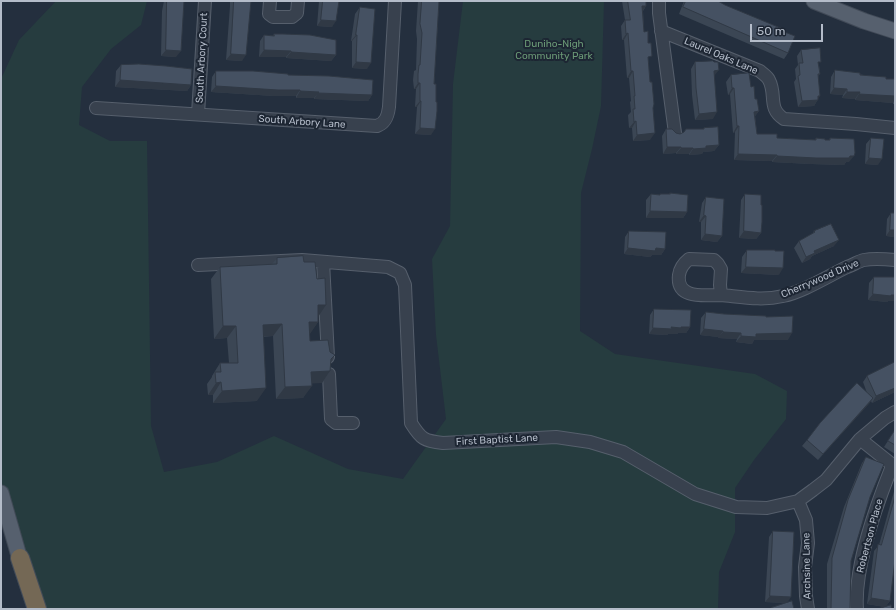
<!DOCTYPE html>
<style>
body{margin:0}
#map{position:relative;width:896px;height:610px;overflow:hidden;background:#242f3e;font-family:Rubik,sans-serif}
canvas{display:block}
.frame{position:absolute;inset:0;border:2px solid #b4bcc9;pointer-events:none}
.scale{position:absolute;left:750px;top:24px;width:73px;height:18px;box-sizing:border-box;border:2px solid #b4bcc9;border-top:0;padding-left:5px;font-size:12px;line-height:14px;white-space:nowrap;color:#b4bcc9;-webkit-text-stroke:3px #1d2633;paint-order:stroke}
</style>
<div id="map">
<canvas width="896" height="610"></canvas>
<div class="frame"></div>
<div class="scale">50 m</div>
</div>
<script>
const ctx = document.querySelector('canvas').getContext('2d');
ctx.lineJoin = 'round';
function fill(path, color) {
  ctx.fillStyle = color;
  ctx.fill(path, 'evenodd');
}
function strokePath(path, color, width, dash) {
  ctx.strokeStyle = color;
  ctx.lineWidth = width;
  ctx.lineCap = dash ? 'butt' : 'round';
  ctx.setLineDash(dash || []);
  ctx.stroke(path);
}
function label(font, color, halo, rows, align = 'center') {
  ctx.font = font + ' Rubik,sans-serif';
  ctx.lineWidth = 4;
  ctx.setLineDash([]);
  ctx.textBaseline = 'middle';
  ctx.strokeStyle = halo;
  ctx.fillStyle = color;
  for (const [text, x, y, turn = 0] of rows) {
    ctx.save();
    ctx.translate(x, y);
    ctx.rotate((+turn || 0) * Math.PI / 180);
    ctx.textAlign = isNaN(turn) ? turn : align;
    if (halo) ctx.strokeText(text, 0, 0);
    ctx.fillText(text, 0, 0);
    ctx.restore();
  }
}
const green = new Path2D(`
 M56 1H147L141 25 111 49 82 87 79 125 110 141H147L151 426 164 472 217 462 274 436 348 469 403 479 446 419 436 335 432 259 450 226 453 84 463 1H604L601 106 592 149 581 193 580 331 615 354 755 374 787 391 786 419 754 460 735 488V532L719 572 718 609H37L1 493V79L19 40Z`);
const minor = new Path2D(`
 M270 1 269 14 273 17H292L297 13 298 1
 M659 1V13L675 133
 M661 31 760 71C763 74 767 76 769 80 777 95 767 108 784 119L856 124 895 128
 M96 108 377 126C386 123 388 115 389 107L395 1
 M198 114 205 1
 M689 259 714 260 718 264 721 269 720 285 721 295C705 295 676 300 679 275 680 268 684 263 689 259Z
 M323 262 328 357
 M198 265 302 260 388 267 400 273 405 285 411 423C421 439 424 441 443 443L556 437 590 442 623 452 695 494 736 507 767 508 798 501 813 490 826 480 860 439 885 418 895 412
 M721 295C742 297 762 301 783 296 803 292 828 276 847 267 853 265 859 261 864 260 874 258 885 259 895 260
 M329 374 331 419 336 423H353
 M860 439 895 467
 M798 501 806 520 808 543 805 567 806 596 808 609
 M857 609C854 566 876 506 892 466`);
const major = new Path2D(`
 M814 1 864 21 895 31
 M1 493 23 570`);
const highway = new Path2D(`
 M20 558 37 609`);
const wall = new Path2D(`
 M164 1H184L176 57 161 56 162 11Z
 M230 1H251L242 61 226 60 230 6Z
 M319 1H339L332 27 317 26Z
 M418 1H439L431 135 415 134 417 107H415L416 89H414L413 80 414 71 416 70 417 39 416 31Z
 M622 1H646V6L643 11 644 32 648 61 653 108 650 140 633 141 632 128H629L628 115 631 112 630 102 631 101 629 78H627L624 40H622L621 26 625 20Z
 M684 1H718L725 5 782 31 788 53 784 59 679 14Z
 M360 7 367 69 352 68V41H351L355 14Z
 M274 34 336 55 331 61 286 58V57H259L260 41 264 35 273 36Z
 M801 50 819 65 820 74 818 76V99L814 106 798 107 794 82 796 79 795 69 798 65 797 56Z
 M695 62 714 76 713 119 695 120 692 95 691 69Z
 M121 65 191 85 187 91 115 87 116 71Z
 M835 70 886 79H895V104H893V103L855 100V99L842 98 843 95 830 94 831 77Z
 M216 71 288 75 372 95 368 101 314 99V98H296V96H274L211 92 212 77Z
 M731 75 751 87 759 111 755 116 757 134 777 138 815 140 816 138 825 140H829L830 138 849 162H846L844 165 811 164 772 162V161L734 160 735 132 733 133 730 94 728 95 726 82Z
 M704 128 719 145 714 151 703 152 702 154 689 155V154H676V153L663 154 662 136 666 129 676 133 680 134 703 129Z
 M871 138 878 165 865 164 866 144Z
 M670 193 687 212 683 218H646V200L651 194 660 195V194H669Z
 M745 194 761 205V233L756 239 739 238 741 200Z
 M706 197 722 236 717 242 701 240V222H699L702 203Z
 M891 213H895V237L886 236 887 219Z
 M629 231 665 249 661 255H652L650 257 624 254 625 237Z
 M814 231 834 246 812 256 810 259 802 263 794 248 799 241 812 234Z
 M747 250 779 275 741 273 742 257Z
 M277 258 304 262 318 316V322L309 334 310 341 331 361 330 371 322 383H312L303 398 276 399 273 336 263 337 257 401 213 403V395H208L207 384 212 377V376L220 363H229L227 338 214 339 211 279 220 267 272 264Z
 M874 277H895V301H888L887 302 868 300 869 283Z
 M654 309 690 327 686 333H678L677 334H668L667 335 649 334 650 315Z
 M706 312 724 314 766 317 788 340H754L752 344 736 342 737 339 718 338 719 337 700 335 701 318Z
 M895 362V392L872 403 871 401 818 460 802 446 807 440 867 393 863 382 867 376Z
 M895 430V454L884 447Z
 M866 457 870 497 851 561 850 609H827V564L844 507 862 463Z
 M895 488V560L890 601 885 607 867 604 874 551 879 545Z
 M773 531 787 603 794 609H770L771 608 786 603 765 602 769 537Z`);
const shadedWall = new Path2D(`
 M642 6H646L642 12Z
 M321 20 336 21 332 27 317 26Z
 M628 33 624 40H622L626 34Z
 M356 35H357L352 41H351Z
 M166 50 181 51 176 57 161 56Z
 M264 50 291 51 286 57H259Z
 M291 52 336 55 331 61 286 58Z
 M231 54 246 55 242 61 226 60Z
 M356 62 371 63 367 69 352 68Z
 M719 70 714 76V71Z
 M631 71H633L629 78H627Z
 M120 80 191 85 187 91 115 87Z
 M418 83H420L416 89H414Z
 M216 86 300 90 296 96H274L211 92Z
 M732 88H734L730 94 728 95Z
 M834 88 847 89 843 95 830 94Z
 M300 91 319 92 314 98H296Z
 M847 92H860L855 99 842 98Z
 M318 93 372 95 368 101 314 99Z
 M859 94 895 96V99L893 103 855 100Z
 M818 96H820L814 106 798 107 802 101Z
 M420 101H421L417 107H415Z
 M759 111 754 117V112Z
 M717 112 713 119 695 120 699 114Z
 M636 121 632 128H629L634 122Z
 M737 126H739L735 132 733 133Z
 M420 128 435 129 431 135 415 134Z
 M655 133 650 140 633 141 637 135Z
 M719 145 714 151 703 152 702 154 689 155 693 149 706 146Z
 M667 147H681L676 153 663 154Z
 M681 148H693L689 154H676Z
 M738 154 777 155 772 161 734 160Z
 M777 156H854L849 162H846L844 165 811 164 772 162Z
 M869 158 882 159 878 165 865 164Z
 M650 211 687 212 683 218H646Z
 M704 215 706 216 701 222H699Z
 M890 230H895V237L886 236Z
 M744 231 761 233 756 239 739 238Z
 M705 234 722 236 717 242 701 240Z
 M839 240 834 246 812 256 810 259 802 263 806 257 814 251Z
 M628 248H656L665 249 661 255H652L650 257 624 254Z
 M746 267 783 268 779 275 741 273Z
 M873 294 895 295V301H888L887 302 868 300Z
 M318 305H326L318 317Z
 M309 322H318L310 334 300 335Z
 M282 324 273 336 254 337 263 325Z
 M223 326H236L227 338 214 339Z
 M671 327H690L686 333H678L677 334H668L667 335 649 334 653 328Z
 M704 329 723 331 719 337 700 335Z
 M723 332 741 333 737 339 718 338Z
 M792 333 788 340H754L752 344 736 342 741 336 756 334Z
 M330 371 322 383 303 384 311 372Z
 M221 382 213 395H208L216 383Z
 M312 386 303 398 276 399 285 387Z
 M266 388 257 401 213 403 222 391Z
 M895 388V392L872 403 876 396Z
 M873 398 869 404 818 460 823 454Z
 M770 596 791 597 787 603 765 602Z
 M871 598 890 601 885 607 867 604Z`);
const building = new Path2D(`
 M167 1H184L181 51 166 50Z
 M234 1H251L246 55 231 54Z
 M323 1H339L336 21 321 20Z
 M422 1H439L434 84H436V102H437V111L435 129 420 128 421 101H420V83H418V74L419 65H420L422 33 420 24Z
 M628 1H646V6H642L644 32 648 31V43H651L652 56 648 57 650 82H652L654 104 653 108 655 133 637 135 636 121 634 122 633 109H635L634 96H635L633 71H631L628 33 626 34 625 20H630Z
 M686 1H718L725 5 783 29 782 31 795 36 788 53 683 7Z
 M360 7 375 9 371 63 356 62 357 35H356Z
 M274 34H283L310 35 336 40V55L291 52V51L264 50V35L274 36Z
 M820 48 821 62H818L820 74H818L820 96H818V100L802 101 798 76 800 75 799 63H803L801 50Z
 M713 61 714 62H718L719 70 714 71 717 112 699 114 696 88 695 62Z
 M139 64 166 66 192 69 191 85 120 80 121 65Z
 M835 70 860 73V75L886 77V79H895V96L859 94 860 92H847V89L834 88Z
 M216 71H253L288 74V75L329 76 373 80 372 95 318 93 319 92 300 91V90H278L216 86Z
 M749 73 751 87 754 86 755 99H757L759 111 754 112 757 134H777V138L816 140V138L825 139V140H830V138L854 139 855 153 854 156H850L849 158H816L777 156V155L738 154 739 126H737L734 88H732L731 75Z
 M718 127 719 145 706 146V148L693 149V148H681V147H667L666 129H672L676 133 680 134 684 132 686 129H704V128Z
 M871 138 884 139 882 159 869 158Z
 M670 193 688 195 687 212 650 211 651 194 660 195V194H670Z
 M745 194 761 195V205H762V222L761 233 744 231Z
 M706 197 724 199 722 236 705 234 706 216 704 215Z
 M891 213H895V230H890Z
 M831 224 839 240 814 251 815 253 806 257 799 241 815 232 814 231Z
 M629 231 666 232 665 249 656 248 655 251 628 248Z
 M747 250H775V251H784L783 268 746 267Z
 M303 256 304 262H315L317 279 325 278 326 305H318V322H309L310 341 328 340 330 352 335 355 331 359 330 371 311 372 312 386 285 387 282 324 263 325 266 388 222 391 221 382 216 383 215 372H221L220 363H238L236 326H223L220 267 277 264V258Z
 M874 277H895V295H891V296L873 294Z
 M654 309 691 310 690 327H681V328L671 327 672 329 653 328Z
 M706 312 724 314 766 316V317L793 316 792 333 756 334V337L741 336V333L723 332V331L704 329Z
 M895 362V388L876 396 867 376Z
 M857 383 873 398 823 454 807 440 820 423Z
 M895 430V445L888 441Z
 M866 457 884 464 870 497 851 561 850 609H831L832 558 848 500Z
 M895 497V560L890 601 871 598 878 544 881 545Z
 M773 531 794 532 791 597 770 596Z
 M792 601 794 609H771V608Z
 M891 605 892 609H878Z`);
const parkNames = [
 ["Duniho-Nigh",554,44],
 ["Community Park",554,56]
];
const streetNames = [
 ["Laurel Oaks Lane",721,56,23],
 ["South Arbory Court",202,58,-87],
 ["South Arbory Lane",302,122,4],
 ["Cherrywood Drive",820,279,-23],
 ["First Baptist Lane",497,440,-3],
 ["Robertson Place",870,536,-75],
 ["Archsine Lane",807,566,-91]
];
fill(green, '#263c3f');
strokePath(minor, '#565f6c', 14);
strokePath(major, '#414a57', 17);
strokePath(highway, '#434c59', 20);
strokePath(minor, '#38414e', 12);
strokePath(major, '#56606e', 15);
strokePath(highway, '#746855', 18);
fill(wall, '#3b4654');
fill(shadedWall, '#303945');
fill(building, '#455162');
strokePath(building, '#303945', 1);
label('10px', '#6b9a76', '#1d2633', parkNames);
label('10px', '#b4bcc9', '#1d2633', streetNames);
</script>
